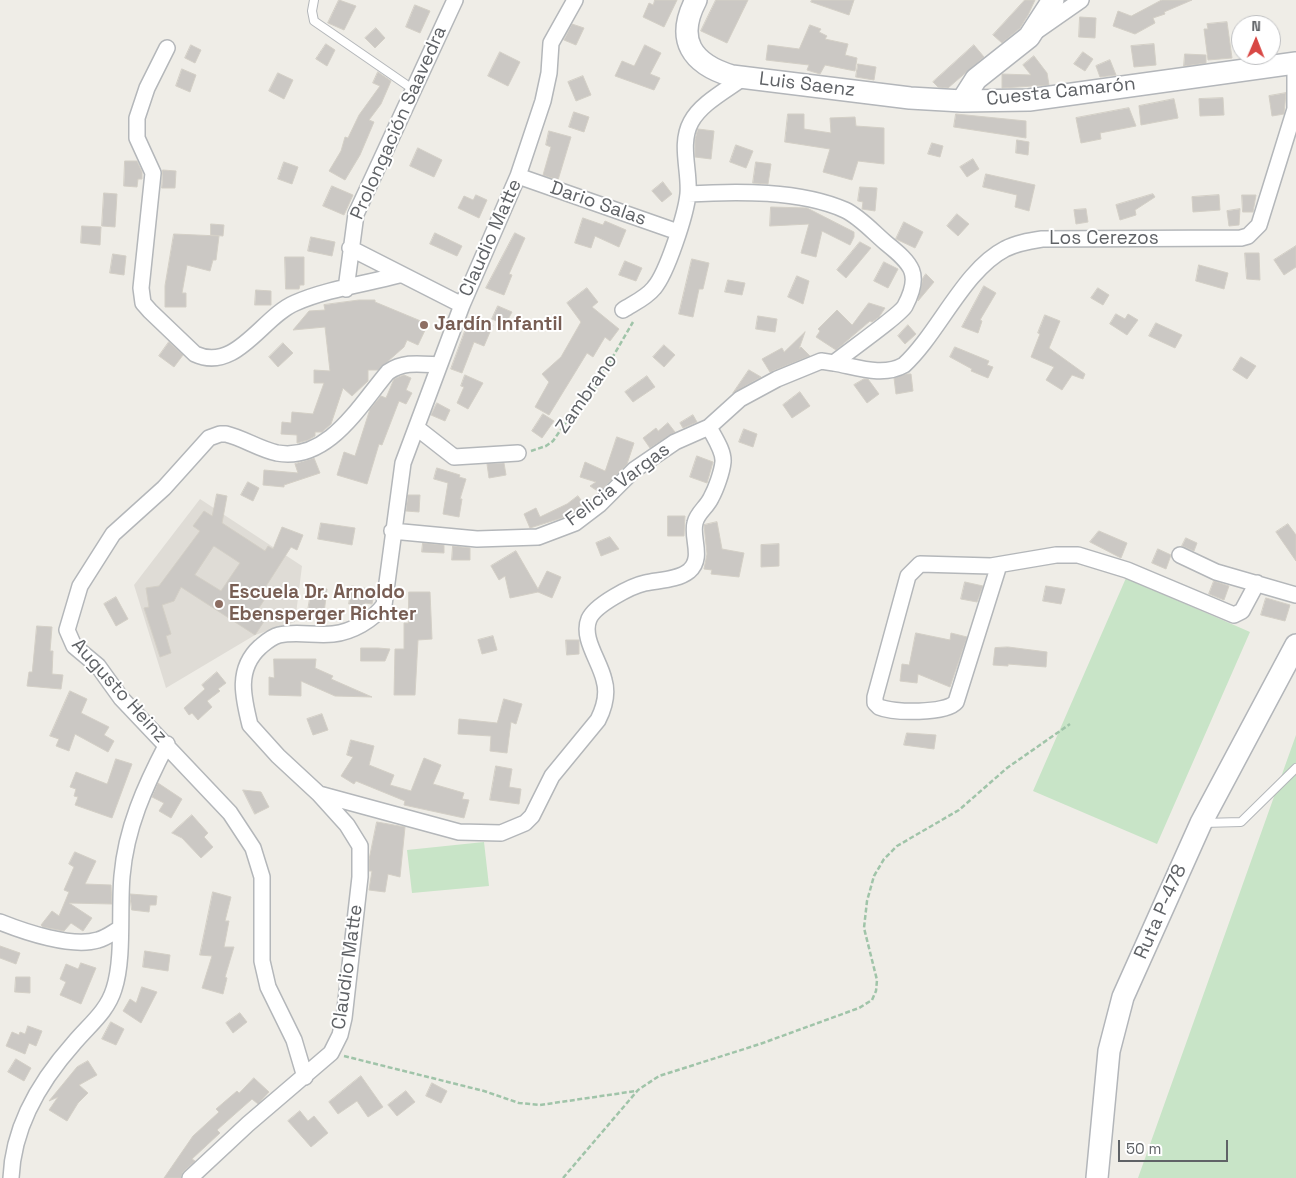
<!DOCTYPE html>
<meta charset="utf-8">
<style>
body{margin:0}
#map{position:relative;width:1296px;height:1178px;overflow:hidden;background:#efede7;font-family:"Space Grotesk",sans-serif}
canvas{display:block}
.north{position:absolute;left:1231px;top:15px;width:50px;height:50px;box-sizing:border-box;background:#fff;border:1px solid #bfc0c2;border-radius:50%;rotate:1deg;font-size:14px;font-weight:700;line-height:20px;text-align:center;color:#5f6266}
.north::after{content:'';display:block;margin:auto;width:18px;height:22px;background:#d84744;clip-path:polygon(50% 0,100% 100%,50% 72%,0 100%)}
.scale{position:absolute;left:1118px;top:1140px;width:110px;height:22px;box-sizing:border-box;border:2px solid #5f6266;border-top:0;padding-left:6px;font-size:15px;line-height:18px;white-space:nowrap;color:#5f6266;-webkit-text-stroke:4px #fff;paint-order:stroke}
</style>
<div id="map">
<canvas width="1296" height="1178"></canvas>
<div class="north">N</div>
<div class="scale">50 m</div>
</div>
<script>
const ctx = document.querySelector('canvas').getContext('2d');
ctx.lineJoin = 'round';
function fill(path, color) {
  ctx.fillStyle = color;
  ctx.fill(path, 'evenodd');
}
function strokePath(path, color, width, dash) {
  ctx.strokeStyle = color;
  ctx.lineWidth = width;
  ctx.lineCap = dash ? 'butt' : 'round';
  ctx.setLineDash(dash || []);
  ctx.stroke(path);
}
function label(font, color, halo, rows, align = 'center') {
  ctx.font = font + ' "Space Grotesk",sans-serif';
  ctx.lineWidth = 4;
  ctx.setLineDash([]);
  ctx.textBaseline = 'middle';
  ctx.strokeStyle = halo;
  ctx.fillStyle = color;
  for (const [text, x, y, turn = 0] of rows) {
    ctx.save();
    ctx.translate(x, y);
    ctx.rotate((+turn || 0) * Math.PI / 180);
    ctx.textAlign = isNaN(turn) ? turn : align;
    if (halo) ctx.strokeText(text, 0, 0);
    ctx.fillText(text, 0, 0);
    ctx.restore();
  }
}
const education = new Path2D(`
 M200 499 302 566 295 622 255 635 166 688 134 585Z`);
const green = new Path2D(`
 M1126 578 1250 632 1157 844 1033 791Z
 M1296 735V1178H1138Z
 M484 842 489 886 412 893 407 850Z`);
const building = new Path2D(`
 M339 0 356 6 344 30 328 23Z
 M655 0H677L664 27 643 17 649 3 653 5Z
 M716 0H748L727 43 701 31Z
 M812 0H854L849 15 811 2Z
 M1025 0H1035L1028 15 1020 28 1002 43 993 35Z
 M1162 0H1192L1164 12 1165 14 1153 18 1155 23 1135 34 1113 26 1118 11 1131 16Z
 M415 5 430 11 420 33 406 27Z
 M1080 17 1096 18 1095 38 1079 37Z
 M1227 22 1232 58 1208 60 1204 29H1208L1207 24Z
 M572 24 584 28 576 45 564 40Z
 M810 25 821 29 819 32 827 36 825 39 848 44 845 55 857 58 855 71 825 65 820 74 807 70 809 65 766 60 768 45 799 49Z
 M376 28 385 38 375 48 365 38Z
 M326 44 335 50 327 66 316 59Z
 M1154 44 1156 65 1134 67 1131 46Z
 M191 45 201 50 195 63 185 58Z
 M645 45 661 53 650 74 660 78 654 90 615 76 622 61 634 66Z
 M974 45 984 57 948 88 938 87 933 82Z
 M500 52 520 62 508 86 488 76Z
 M1083 52 1093 59 1085 71 1074 64Z
 M1185 54 1206 55V63L1184 66Z
 M1034 56 1047 73 1049 85 1002 88V74L1031 75 1023 65Z
 M1110 60 1116 75 1100 77 1096 66Z
 M858 64 876 67 874 80 856 77Z
 M182 69 196 75 190 92 176 86Z
 M378 72 391 81 381 104 369 120 374 122 360 155 345 180 329 171 341 151 345 137 348 138 359 115 380 86 373 83Z
 M278 73 293 80 284 99 269 91Z
 M583 76 591 95 576 101 568 82Z
 M1286 93 1284 114 1272 116 1269 96Z
 M1223 98 1224 115 1200 116 1199 99Z
 M1174 99 1178 118 1141 125 1139 106Z
 M1129 108 1136 126 1100 133 1101 139 1081 143 1076 118Z
 M574 112 589 117 584 132 569 127Z
 M788 114H804V129L831 133 830 118 855 117 856 126 884 128V164L858 161 852 180 823 172 830 149 785 142Z
 M956 114 1026 121V138L954 127Z
 M698 129 714 131 711 159 695 157V140Z
 M549 131 571 137 558 180 543 175 551 147 546 145Z
 M1017 140 1029 142 1028 155 1016 153Z
 M932 143 943 146 940 157 928 154Z
 M736 145 753 151 746 168 730 162Z
 M418 148 442 160 434 177 410 166Z
 M973 159 979 169 967 177 960 167Z
 M125 161H137L142 172V179H138L137 187 124 186Z
 M284 162 298 167 292 184 278 179Z
 M756 162 771 164 768 184 753 183Z
 M163 170 176 171 175 188H162Z
 M986 174 1035 185 1029 211 1015 207 1017 195 983 187Z
 M663 182 672 194 662 202 652 191Z
 M332 186 353 195 344 215 323 206Z
 M860 187 877 188 875 211 862 209 863 202 858 201Z
 M104 193 117 194 115 227 102 226Z
 M1153 194 1155 197 1135 210 1136 215 1120 220 1116 205Z
 M476 195 487 200 479 218 458 208 464 196 473 200Z
 M1219 195 1220 210 1193 212 1192 197Z
 M1242 195H1256L1253 212H1243Z
 M771 207 807 208 854 232V237L850 245 822 231 816 257 801 253 809 224 770 226Z
 M1086 209 1088 222 1076 224 1074 210Z
 M1240 209 1239 225 1229 226 1227 211Z
 M957 214 969 224 958 236 947 226Z
 M583 218 603 225 605 221 626 230 619 247 595 236 591 248 575 243Z
 M904 222 923 232 915 248 896 239Z
 M211 224 224 225 223 236 211 235Z
 M82 226 101 227 100 245 81 243Z
 M435 233 462 246 457 256 430 244Z
 M515 233 525 238 509 274 512 275 504 295 486 288Z
 M174 234 219 236 216 260H213L210 271 187 265 182 293H186V307H165V286Z
 M311 237 335 242 332 256 308 251Z
 M860 242 871 248 846 278 837 270Z
 M1296 246V267L1284 275 1274 260Z
 M1245 253H1259L1260 280 1247 279Z
 M113 254 126 256 124 275 110 273Z
 M285 257H304V285H300L299 289H286Z
 M692 259 709 263 703 289H699L693 317 679 314Z
 M625 261 642 268 636 281 619 275Z
 M884 262 898 269 888 288 874 281Z
 M1199 265 1228 273 1224 289 1196 281Z
 M926 274 934 282 918 301 923 278Z
 M797 276 809 281 803 304 788 297Z
 M728 280 745 283 742 295 725 292Z
 M984 286 996 293 980 320 982 321 978 333 962 327Z
 M587 288 598 302 592 307 619 329 610 341 605 337 593 357 587 353 549 415 535 407 549 382 542 374 561 357 581 322 567 303Z
 M1098 288 1109 295 1103 305 1091 298Z
 M256 290 271 291V305H255Z
 M359 300H375V302L428 324 418 345 407 340 404 347 378 370H368V381L352 396 343 388 331 424 322 432H315V436L308 440 297 443V435L281 434 282 422 291 423 292 412 313 414 324 383H314V370L330 371 325 327 293 330 309 311 325 310 324 305Z
 M869 303 885 308 879 317 872 322 870 321 836 350 816 337 820 331 818 329 837 310 852 325Z
 M498 306 512 312 505 325 492 319Z
 M1116 314 1125 319 1128 314 1138 320 1127 335 1110 324Z
 M471 315 493 325 484 346 474 342 462 373 451 369Z
 M1045 315 1060 321 1049 348 1085 374 1083 379 1072 375 1062 390 1046 380 1054 367 1031 357 1040 334 1038 333Z
 M758 316 777 319 775 332 756 329Z
 M1156 323 1182 335 1175 348 1149 336Z
 M908 325 916 334 905 344 898 336Z
 M805 332 799 349 801 347 810 356 770 372 762 359 782 348 784 352Z
 M169 342 183 355 174 367 159 356Z
 M283 343 293 353 278 367 269 357Z
 M664 345 675 355 664 367 653 357Z
 M955 347 989 361 987 365 993 367 988 378 971 371 972 369 950 357Z
 M1241 357 1256 366 1247 379 1233 370Z
 M749 370 761 377 733 393Z
 M906 374H911L913 391 896 394 894 378Z
 M404 375 411 378 406 390 412 393 406 404 399 401 382 445 379 444 367 484 337 475 344 452 355 456 370 409 381 396 386 398 394 379Z
 M465 375 483 383 468 409 457 403 464 387 461 386Z
 M647 376 655 387 633 402 625 392Z
 M864 379H868L879 394 867 403 854 385Z
 M800 392 810 406 792 418 783 405Z
 M437 403 450 410 445 421 431 415Z
 M543 414 554 421 542 438 532 431Z
 M693 415 697 422 683 428 680 423Z
 M668 423 675 432 650 448 643 438 656 428 658 431Z
 M744 429 757 434 753 447 739 442Z
 M617 437 634 443 627 464 599 492 590 486 596 482 580 477 585 462 605 471Z
 M697 456 713 462 707 483 690 477Z
 M314 458 320 473 284 485V487L263 485 264 470 298 473 295 464Z
 M504 463 506 475 489 478 487 464Z
 M437 468 460 475 459 477 466 479 460 499H462L459 517 443 514 448 483 434 479Z
 M248 482 259 488 253 501 241 495Z
 M217 494 227 496 222 523 265 551 268 546 273 549 282 527 303 535 297 550 291 547 261 594 266 597 257 611 267 617 255 635 181 587 174 601 162 605 171 634 166 636 171 653 160 657 144 608 149 607 146 588 159 586 200 531 193 526 204 511 212 516ZM214 546 240 563 221 591 195 575Z
 M408 495H420L419 512 406 511Z
 M578 496 584 504 571 515 530 528 524 514 536 508 540 517 567 504Z
 M668 516H685L684 536H668Z
 M717 522 722 549 744 553 739 577 711 574 712 570 704 569 707 554 704 525Z
 M321 523 355 528 352 545 318 539Z
 M1288 524 1296 535V561L1276 532Z
 M1099 531 1127 543 1121 558 1090 542Z
 M610 537 619 549 601 556 596 543Z
 M1186 538 1197 543 1194 551 1182 546Z
 M423 543 444 545V553L422 552Z
 M779 544V566L761 567V545Z
 M453 546 470 548V560H452Z
 M1158 549 1171 555 1166 569 1152 563Z
 M516 551 538 589 547 571 561 577 552 598 538 592 510 598 505 576 499 580 491 566Z
 M1214 581 1229 586 1224 600 1209 594Z
 M965 582 983 586 977 602 961 599Z
 M352 586 375 590 372 604 365 603 364 606 349 604Z
 M1046 586 1065 589 1061 604 1043 601Z
 M312 587 327 589 324 613 308 610Z
 M409 592H430L432 639 418 640 415 695H394L395 649H404V623H408Z
 M116 597 128 619 116 626 104 604Z
 M1266 598 1290 605 1285 621 1261 615Z
 M37 626 52 627 50 651H53L52 674 63 675 61 689 27 686 29 672H32Z
 M916 633 950 640 951 633 967 637 950 687 918 674 917 683 900 681 902 664 909 665Z
 M493 636 497 650 482 654 478 640Z
 M566 640H579V654L567 655Z
 M1008 647 1047 652 1046 667 1008 664V666L993 665 995 648Z
 M361 648H378L390 649 385 661H361Z
 M274 659H316L315 668 333 676 331 679 372 697 335 696 301 681V696L269 695V677L274 678Z
 M217 672 226 683 218 689 220 691 207 701 212 707 198 720 192 713 189 715 184 708 205 689 202 685Z
 M70 691 87 699 81 713 109 727 104 735 114 741 108 752 75 734 69 751 56 746 59 739 50 736Z
 M504 699 522 704 516 724 511 722 507 753 490 751 491 736 458 734 459 719 497 723Z
 M322 714 328 730 313 735 307 719Z
 M907 733 936 735 934 749 904 745Z
 M351 740 374 746 369 765 394 775 390 785 411 791 424 758 441 765 433 784 464 793 462 799 469 800 464 818 404 805 405 801 356 781 354 784 341 776 353 757 347 755Z
 M116 759 132 764 112 818 75 805 78 797 74 796 76 789 70 787 76 772 107 784Z
 M496 766 512 769 509 787 521 789 519 804 490 800Z
 M158 783 182 799 171 818 159 811 164 803 152 797Z
 M243 790 261 792 269 807 255 814Z
 M192 815 208 833 204 837 213 847 201 858 182 838 172 833Z
 M377 822 405 827 400 877 388 874 385 892 369 890 372 871H369V860Z
 M75 852 96 861 85 884 111 885 112 904 69 903 92 918 83 931 71 923 64 931 43 927 41 925 52 911 59 916 69 892 64 890 74 867 69 864Z
 M213 892 231 897 225 921H229L224 947H234L225 977 227 978 223 994 202 988 212 956 200 955Z
 M130 894 157 896 156 905H150L149 912 132 910Z
 M0 946 20 953 16 964 0 958Z
 M145 951 170 955 168 971 143 967Z
 M81 963 96 968 81 1004 60 995 66 982 60 979 66 964 78 969Z
 M16 977H30V993L15 992Z
 M142 987 157 992 141 1023 123 1011 130 999 136 1003Z
 M240 1013 247 1022 233 1033 226 1023Z
 M111 1022 124 1029 116 1045 102 1039Z
 M28 1026 42 1031 36 1046 29 1043 25 1054 6 1046 12 1032 19 1035 20 1032 25 1034Z
 M16 1059 31 1068 24 1081 8 1072Z
 M88 1061 97 1075 79 1085 88 1093 78 1103 67 1121 49 1110 58 1097 49 1101 77 1067Z
 M361 1076 383 1107 368 1117 357 1101 338 1114 329 1102Z
 M254 1078 269 1092 258 1104 252 1099 217 1130 220 1133 192 1159 195 1161 183 1172 181 1178H164L193 1136 219 1112 216 1109 237 1091 239 1093Z
 M432 1083 447 1091 441 1103 426 1096Z
 M406 1091 415 1102 397 1116 388 1105Z
 M300 1111 308 1121 314 1116 328 1133 311 1147 288 1121Z`);
const path = new Path2D(`
 M531 451 546 446 553 441 580 402 596 387 598 376 608 365 633 322
 M344 1056 484 1091 519 1103 540 1105 636 1091
 M563 1178 638 1090 659 1076 760 1044 859 1008 872 1000 876 991 877 980 864 928 867 901 874 876 884 859 897 846 959 810 1007 768 1070 724`);
const lane = new Path2D(`
 M314 0 312 11 314 21 414 90
 M1203 823 1241 822 1296 768`);
const street = new Path2D(`
 M1038 30 1081 0
 M167 48 147 88 137 118V138L153 173 141 288 143 303 150 311 195 354C236 373 262 317 295 303 327 289 365 284 399 275
 M518 176 678 232
 M350 248 462 305
 M346 289 356 214 455 0
 M623 310C634 303 646 298 654 288 667 273 686 214 688 194 690 171 679 144 691 122 701 103 727 90 744 77
 M834 363C857 367 883 377 904 365 938 334 964 270 1005 249 1016 243 1029 241 1042 239L1241 238 1248 236 1259 225 1295 109V64
 M417 428 454 457 518 453
 M392 531 477 539 538 537 575 523 600 504 634 470 675 442 709 427 740 399 777 379 821 361 834 363C846 353 900 315 905 306 922 274 912 264 886 243 874 233 860 217 845 210 800 190 736 191 688 194
 M1180 555 1216 572 1296 595
 M999 565 956 702C946 714 893 713 879 707L875 703V697L908 576 920 564 991 566 1056 555H1078L1127 570 1234 615 1242 611 1257 583
 M319 794 459 832 501 833 525 823 532 816 552 776 598 720C604 708 608 693 604 680 600 661 581 638 589 619 595 605 631 586 645 583 659 580 678 580 689 571 704 558 691 538 695 523 697 513 707 507 711 498 716 489 722 472 723 462 724 451 714 437 709 427
 M0 922C25 932 72 948 98 940 106 938 112 933 119 929
 M305 1077 294 1040 268 987 262 961V877L253 848 230 813 121 698 98 666 74 646 67 630 80 586 113 534 164 488 209 438 220 434H226C243 438 259 449 277 453 328 462 359 406 388 372 404 361 420 364 439 365
 M11 1178C13 1127 41 1080 74 1043 89 1025 107 1012 114 989 124 959 119 909 122 876 126 828 145 786 167 744
 M190 1178 248 1124 331 1053 340 1035 344 1018 360 877V846L347 825 319 794 278 756 250 725C243 697 236 669 260 647 266 642 271 637 279 635 297 631 315 636 333 634 352 632 373 620 384 605L403 463 462 305 518 176 543 101 549 73 551 43 575 0`);
const secondary = new Path2D(`
 M696 0C675 40 692 64 732 76L910 98 962 101 1029 100 1296 63
 M962 101 976 79 1029 37 1053 0
 M1097 1178 1109 1051 1123 997 1201 823 1296 645`);
const markers = [
 [424,325,5,"#8d6e63"],
 [219,604,5,"#8d6e63"]
];
const streetNames = [
 ["Luis Saenz",807,85,7],
 ["Cuesta Camarón",1061,92,-6],
 ["Prolongación Saavedra",399,123,-66],
 ["Dario Salas",598,204,19],
 ["Claudio Matte",491,238,-66],
 ["Los Cerezos",1104,239],
 ["Zambrano",587,394,-55],
 ["Felicia Vargas",618,485,-37],
 ["Augusto Heinz",119,691,48],
 ["Ruta P-478",1161,912,-66],
 ["Claudio Matte",348,967,-82]
];
const educationNames = [
 ["Jardín Infantil",434,325],
 ["Escuela Dr. Arnoldo",229,593],
 ["Ebensperger Richter",229,615]
];
fill(education, '#dfdcd6');
fill(green, '#c8e4c7');
fill(building, '#cbc8c4');
strokePath(building, '#d3cfc6', 1);
strokePath(lane, '#b4b7ba', 10);
strokePath(street, '#b4b7ba', 18);
strokePath(secondary, '#b3b6ba', 24);
strokePath(path, '#a0c4a9', 2.5, [5, 2.5]);
strokePath(lane, '#fff', 8);
strokePath(street, '#fff', 15);
strokePath(secondary, '#fff', 21);
for (const [x, y, r, color] of markers) {
  const dot = new Path2D();
  dot.arc(x, y, r, 0, 2 * Math.PI);
  ctx.fillStyle = color;
  ctx.fill(dot);
  strokePath(dot, '#fff', 2);
}
label('19px', '#5f6266', '#fff', streetNames);
label('bold 19px', '#785e54', '#fff', educationNames, 'left');
</script>
